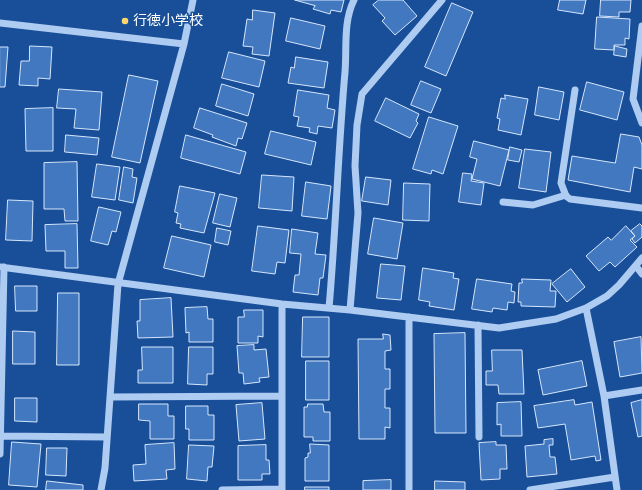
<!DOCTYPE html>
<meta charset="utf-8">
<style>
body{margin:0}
canvas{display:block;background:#194f99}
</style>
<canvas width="642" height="490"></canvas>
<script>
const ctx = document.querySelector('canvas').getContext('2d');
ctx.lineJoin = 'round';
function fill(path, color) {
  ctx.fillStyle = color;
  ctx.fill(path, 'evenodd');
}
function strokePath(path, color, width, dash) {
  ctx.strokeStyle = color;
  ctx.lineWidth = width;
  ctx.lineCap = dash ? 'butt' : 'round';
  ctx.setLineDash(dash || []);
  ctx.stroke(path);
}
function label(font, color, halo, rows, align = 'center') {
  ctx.font = font + ' "Sofia Sans Condensed","Noto Sans JP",sans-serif';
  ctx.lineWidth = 3;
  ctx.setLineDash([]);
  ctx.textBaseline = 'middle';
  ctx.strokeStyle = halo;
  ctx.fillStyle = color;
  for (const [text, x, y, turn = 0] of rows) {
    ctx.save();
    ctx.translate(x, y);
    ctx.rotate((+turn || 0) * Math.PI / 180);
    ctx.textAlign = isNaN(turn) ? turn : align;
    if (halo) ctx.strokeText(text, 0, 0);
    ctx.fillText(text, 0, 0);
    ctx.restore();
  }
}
const building = new Path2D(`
 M295 0H344L341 12 331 10 330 14 313 9 315 6Z
 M379 0H403L417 16 395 35 382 21 385 18 373 5Z
 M560 0H586L583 14 558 10Z
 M601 0H631L630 12H619V17L600 16Z
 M452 3 473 12 446 76 425 67Z
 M253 10 275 13 269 56 252 54 253 47 243 46 247 19 252 20Z
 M597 17 630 19 629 39 625 38V45H614V50L595 49Z
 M291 18 325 26 320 49 286 41Z
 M30 46 52 47 50 79 38 78V86L19 85 21 61H29Z
 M615 46 627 49 626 57 614 55Z
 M0 47H8L5 87H0Z
 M229 52 265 61 259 87 222 78Z
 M296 57 328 62 324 88 288 83 291 67 294 68Z
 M129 75 158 81 140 163 112 157Z
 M421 81 441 89 431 113 411 105Z
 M587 82 624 92 617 120 580 110Z
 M222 84 254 94 248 116 216 106Z
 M539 87 564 92 559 120 535 115Z
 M59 89 102 92 99 130 74 128 76 109 57 108Z
 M298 90 329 95 327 108 335 110 332 128 318 126 317 134 309 132 310 128 297 126 299 117 294 116Z
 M505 95 528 99 521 135 498 130 500 119 497 118 501 98 505 99Z
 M386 98 419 114 416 121 418 123 410 138 375 121Z
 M53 108V151H26L25 109Z
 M200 108 247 123 242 139 238 138 236 146 212 137 213 135 194 128Z
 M429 117 458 126 443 174 432 170 431 174 413 169Z
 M271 131 316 142 311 165 265 154Z
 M621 134 639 137 642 145V169L634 167 630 192 568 180 572 156 615 163Z
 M66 135 99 138 97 155 65 152Z
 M186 135 246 152 240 174 181 158Z
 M474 141 509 150 500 186 472 179 477 159 470 157Z
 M510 147 522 150 519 162 508 160Z
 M525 149 551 152 546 192 519 188Z
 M77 162 78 221H65L64 209H44V163Z
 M97 164 120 167 115 200 92 197Z
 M124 167 133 169 132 177 137 178 133 203 119 200Z
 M463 173 472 174 471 181 484 183 481 205 459 202Z
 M262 175 294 177 292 211 259 208Z
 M366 177 391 180 388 205 362 201Z
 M306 182 331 186 327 219 302 216Z
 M404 183 430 184 429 221 403 220Z
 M180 186 215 193 204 233 180 228 181 224 176 223 178 213 175 212Z
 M220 194 237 198 230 227 213 223Z
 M8 200 33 201 32 241 6 240Z
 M99 207 121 212 116 232 112 231 108 245 91 241Z
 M374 218 403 223 397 259 368 254Z
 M77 224 78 268H65V251H46L45 225Z
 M640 224 642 226V237L635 243 632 239 635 236 631 231Z
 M258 226 289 230 285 263 277 262 275 274 252 271Z
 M626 226 635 236 630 240 637 247 615 267 610 262 599 271 586 256 608 237 611 240Z
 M217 228 231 231 228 245 215 242Z
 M292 229 318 233 315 254 326 255 323 278H320L318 295 293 292 295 275H299L301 254 290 253Z
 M172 236 211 245 204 277 164 268Z
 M381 264 405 266 401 300 377 298Z
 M423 268 454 273 453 278 459 279 454 310 429 306 430 302 419 300Z
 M571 269 585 287 567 302 552 284Z
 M477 279 512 284 511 291 515 292 514 303 508 302 507 310 493 308 492 312 472 309Z
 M522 279 551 280 550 291H556L555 307 521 306V302H518L519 283H522Z
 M15 286H37V311H16Z
 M58 293H79V365H57Z
 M171 298 173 337 138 338 137 321H140V300Z
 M207 307 208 319H213V342H189V332L186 333 185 308Z
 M244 310H263V337L258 336V343H238V317H244Z
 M303 317H329V357H302Z
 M13 331 35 332V364H13Z
 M465 333 466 433H435L434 334Z
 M383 334 390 335 391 350 385 351V369H390V389H385V408H390V428L385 427V439H359L358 339H383Z
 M641 337 642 373 620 377 614 342Z
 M254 345V350L266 349 269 377 259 378 260 382 244 384 243 373H239L237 346Z
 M142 347H173V383H138V370H142Z
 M189 347H213V374H207V385L188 384Z
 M492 350H522L524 394H499L498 385H486V371H492Z
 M306 361H329V400H306Z
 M582 361 587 386 543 395 538 370Z
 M15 398H37V422L15 421Z
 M574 400 575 405 592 402 601 460 596 461 595 456 571 460 565 424 538 428 534 406Z
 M642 400V436L638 437 631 403Z
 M521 402 522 436H501V424L497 425V403Z
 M262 403 265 439 239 441 236 405Z
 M139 404H168V416H174V439H150V421L139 420Z
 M308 404H323L324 412H330V441H313V437H304V407H307Z
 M186 406H208V415H214V440H189V429H186Z
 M553 439V445H549L550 457H555L557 474 527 477 525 446 544 444V440Z
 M12 442 41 444 37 487 9 485Z
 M496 442V445H506L507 469H500V479L481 480 479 443Z
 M174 443 175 469 166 470 167 479 134 481 133 465 146 464 145 445Z
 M310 444 329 445V481H305V458L308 457V453H310Z
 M189 445 214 446 212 467H208L207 481 187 479Z
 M266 445V460H269L270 474H262V480H238V446Z
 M47 448H67L66 476 46 475Z
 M391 480V490H363V481Z
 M47 481 83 485V490H46Z
 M435 481 465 482V490H435Z
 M305 487H329V490H305Z`);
const minor = new Path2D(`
 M0 23 184 44
 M642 26 633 99 642 123
 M575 90 561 183 566 196 570 199 642 208
 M503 202 533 205 566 195
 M636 266 642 274
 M0 267 282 304 350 310 499 328 556 319 586 308 607 296 619 285 642 258
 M329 308C336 229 338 150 345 72 347 48 343 22 354 0
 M586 308 604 396 617 490
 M350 310 358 213 355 166 357 125 362 94 442 0
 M478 325 479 437
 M604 396 642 390
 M110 397 281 396
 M0 436 107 437
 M0 454 4 267
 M101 490 105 468 118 284 184 44 193 0
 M222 490 282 489
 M282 490V304
 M409 490V317
 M530 490 615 477`);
const markers = [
 [125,21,4,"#ffd76e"]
];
const poiNames = [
 ["行徳小学校",133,21]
];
fill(building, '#4278c0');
strokePath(building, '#d5e6fc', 1);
strokePath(minor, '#aecbf1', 7);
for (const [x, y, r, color] of markers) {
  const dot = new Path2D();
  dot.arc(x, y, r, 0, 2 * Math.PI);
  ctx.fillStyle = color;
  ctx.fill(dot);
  strokePath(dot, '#194f99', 1.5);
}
label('14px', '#fff', '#194f99', poiNames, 'left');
</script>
